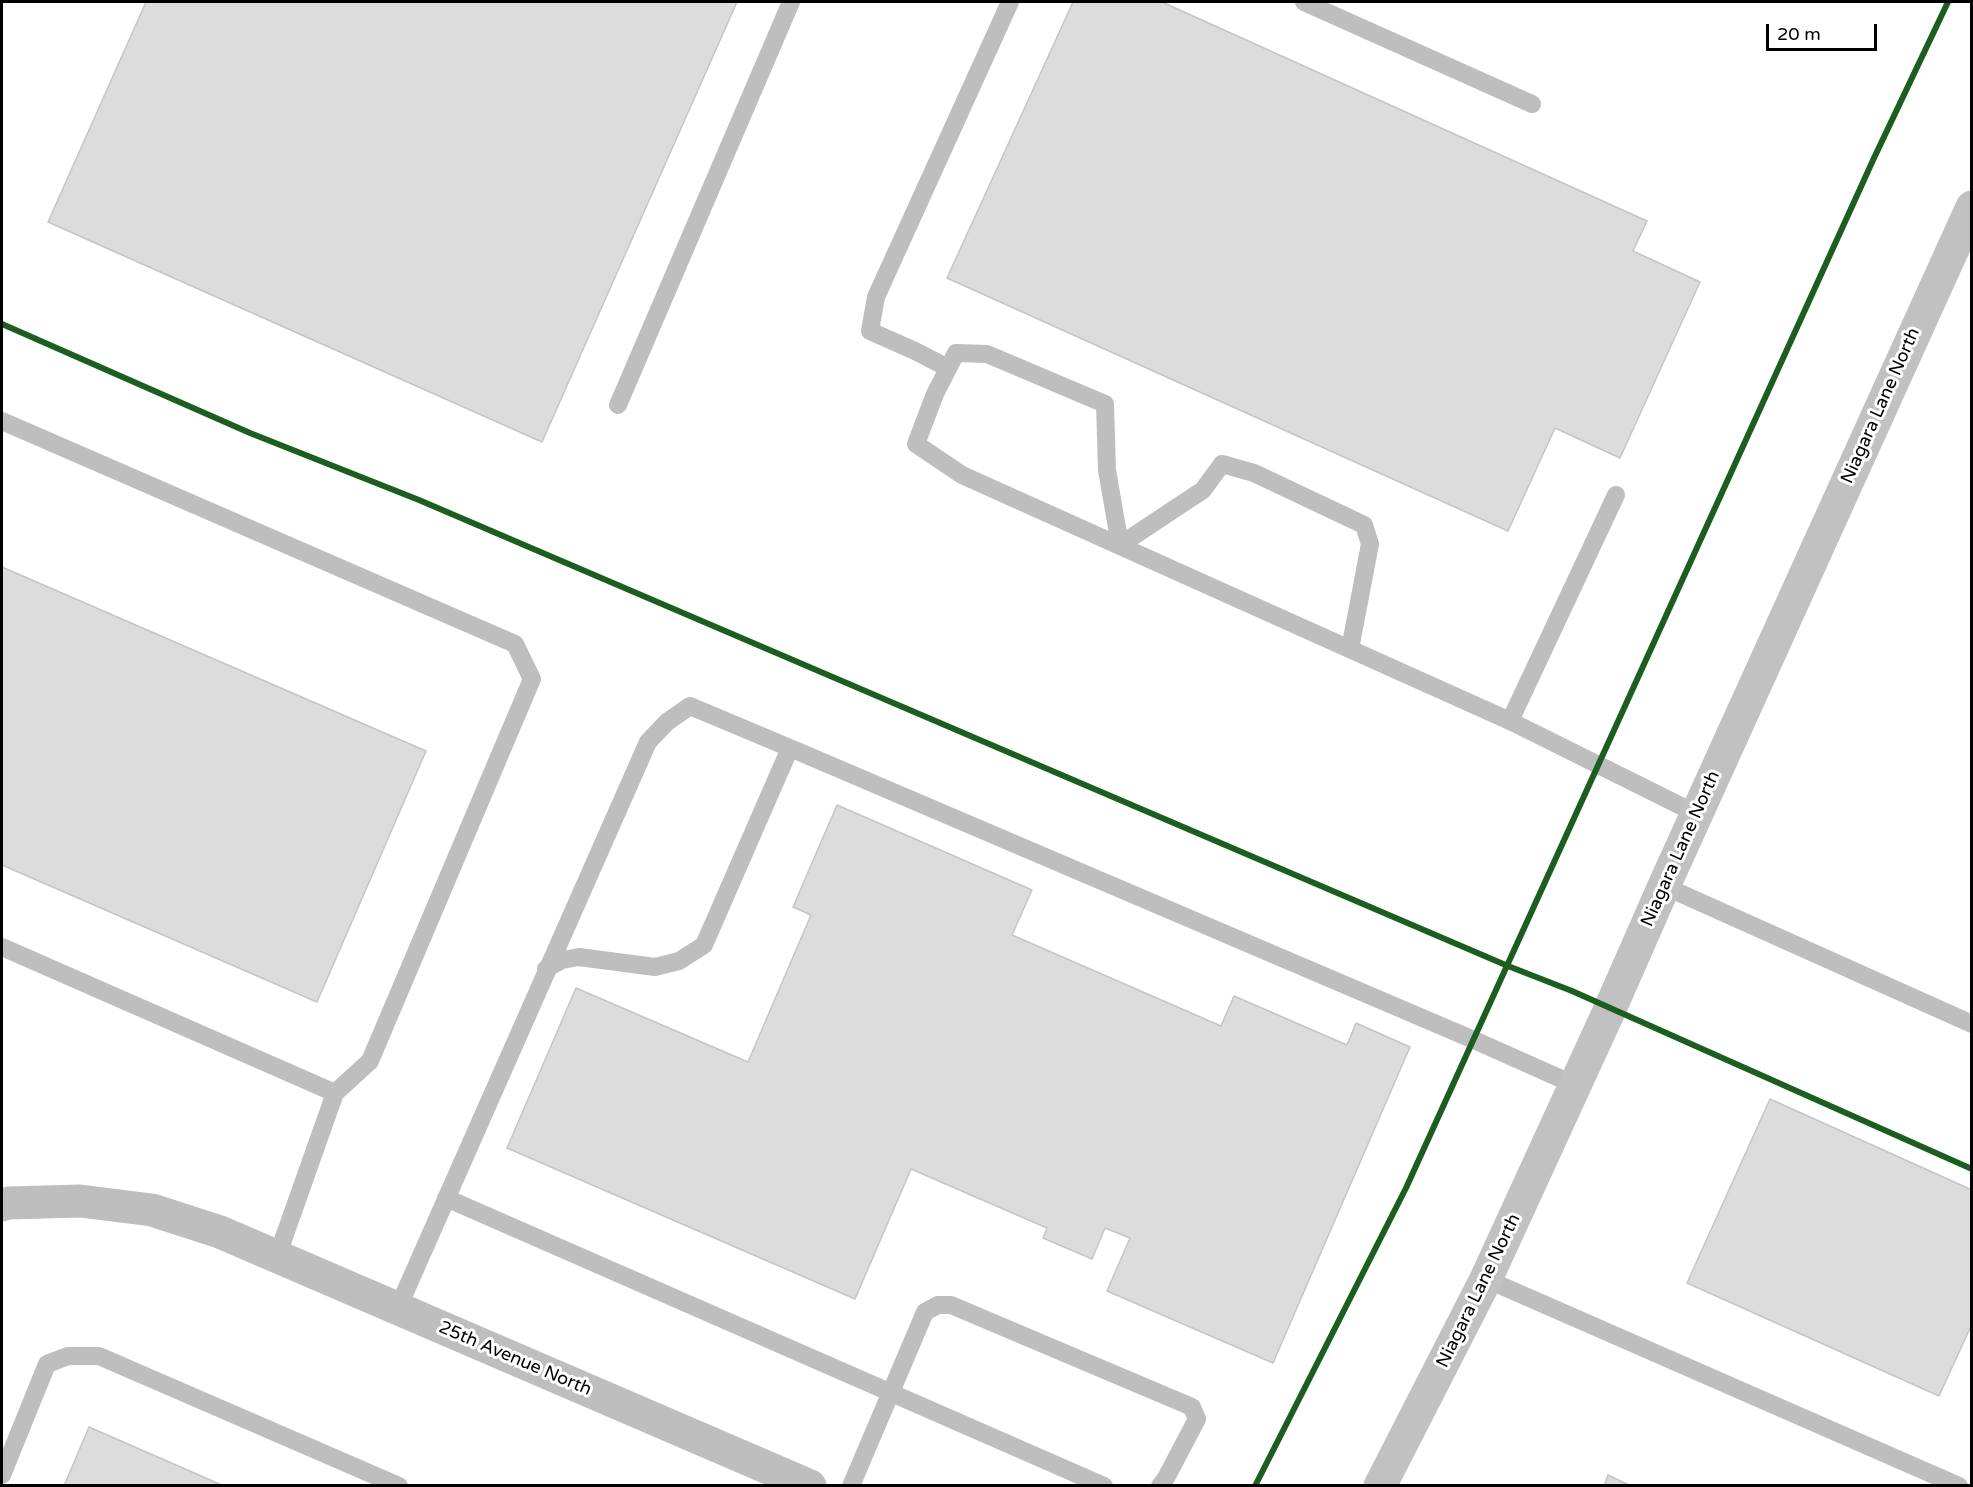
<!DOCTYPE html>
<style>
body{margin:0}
#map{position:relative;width:1973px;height:1487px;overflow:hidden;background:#fff;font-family:"Varela Round",sans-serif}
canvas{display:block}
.frame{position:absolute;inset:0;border:3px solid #000;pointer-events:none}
.scale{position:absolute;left:1766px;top:24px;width:111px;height:27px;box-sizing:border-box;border:3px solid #000;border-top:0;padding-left:8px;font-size:18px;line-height:21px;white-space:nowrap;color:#000;-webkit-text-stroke:4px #fff;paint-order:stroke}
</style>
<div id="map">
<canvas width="1973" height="1487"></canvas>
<div class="frame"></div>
<div class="scale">20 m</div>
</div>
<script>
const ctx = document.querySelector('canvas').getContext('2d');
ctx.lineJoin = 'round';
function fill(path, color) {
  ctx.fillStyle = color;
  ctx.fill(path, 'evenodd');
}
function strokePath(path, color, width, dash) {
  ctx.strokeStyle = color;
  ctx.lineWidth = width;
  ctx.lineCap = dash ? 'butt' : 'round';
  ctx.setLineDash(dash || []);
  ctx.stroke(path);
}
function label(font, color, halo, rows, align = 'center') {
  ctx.font = font + ' "Varela Round",sans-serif';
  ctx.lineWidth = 6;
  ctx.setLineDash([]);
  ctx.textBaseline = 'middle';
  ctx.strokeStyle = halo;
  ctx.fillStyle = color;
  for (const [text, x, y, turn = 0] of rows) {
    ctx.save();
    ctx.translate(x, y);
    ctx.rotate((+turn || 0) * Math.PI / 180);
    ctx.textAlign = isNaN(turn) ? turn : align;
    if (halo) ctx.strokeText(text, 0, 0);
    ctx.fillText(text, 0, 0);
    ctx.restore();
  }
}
const building = new Path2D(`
 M146 2H737L542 442 48 222Z
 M1073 2H1162L1647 221 1633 251 1700 282 1620 458 1555 428 1508 531 947 278Z
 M2 567 426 751 317 1002 2 865Z
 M837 805 1032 890 1012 935 1221 1026 1234 996 1347 1045 1356 1023 1410 1047 1273 1363 1107 1291 1130 1238 1105 1228 1092 1259 1043 1238 1047 1228 911 1169 855 1299 507 1148 576 988 748 1062 811 915 793 907Z
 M1770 1099 1972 1190V1324L1939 1396 1687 1283Z
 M89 1427 224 1486H64Z
 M1608 1475 1631 1486H1604Z`);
const lane = new Path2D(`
 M1304 2 1532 104
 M948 368 915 351 870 331 876 297 1010 2
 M618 405 791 2
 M2 421 515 644 532 679 370 1061 335 1093
 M1350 649 1370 544 1364 525 1254 473 1222 464 1203 490 1120 545 1107 470 1105 404 987 354 956 353 935 394 916 444 962 475 1510 721 1697 814
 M1510 721 1616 495
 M1664 886 1972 1024
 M2 947 335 1093 277 1257
 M546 969 562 960 579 957 655 967 679 961 704 945 790 748 1474 1040 1575 1085
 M446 1198 1104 1486
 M1486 1279 1959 1486
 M398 1308 648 742 667 722 690 706 790 748
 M2 1475 47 1364 68 1356H99L399 1486
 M851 1486 925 1312 938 1305H951L1192 1407 1197 1419 1166 1478 1160 1486`);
const street = new Path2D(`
 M2 1205 9 1203 80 1201 152 1210 220 1232 810 1486`);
const secondary = new Path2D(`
 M1380 1486 1486 1279 1610 1009 1664 886 1972 207`);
const cycleway = new Path2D(`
 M2 324 250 433 419 500 1508 966 1572 991 1972 1169
 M1255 1486 1406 1188 1874 158 1948 2`);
const streetNames = [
 ["Niagara Lane North",1881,406,-66],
 ["Niagara Lane North",1681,849,-66],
 ["Niagara Lane North",1479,1291,-64],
 ["25th Avenue North",515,1359,23]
];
fill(building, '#dcdcdc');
strokePath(building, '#c5c5c5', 1.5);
strokePath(lane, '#bebebe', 18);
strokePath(street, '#bebebe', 33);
strokePath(secondary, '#c1c1c1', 33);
strokePath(cycleway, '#1b5e20', 6);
label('18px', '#000', '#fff', streetNames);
</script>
